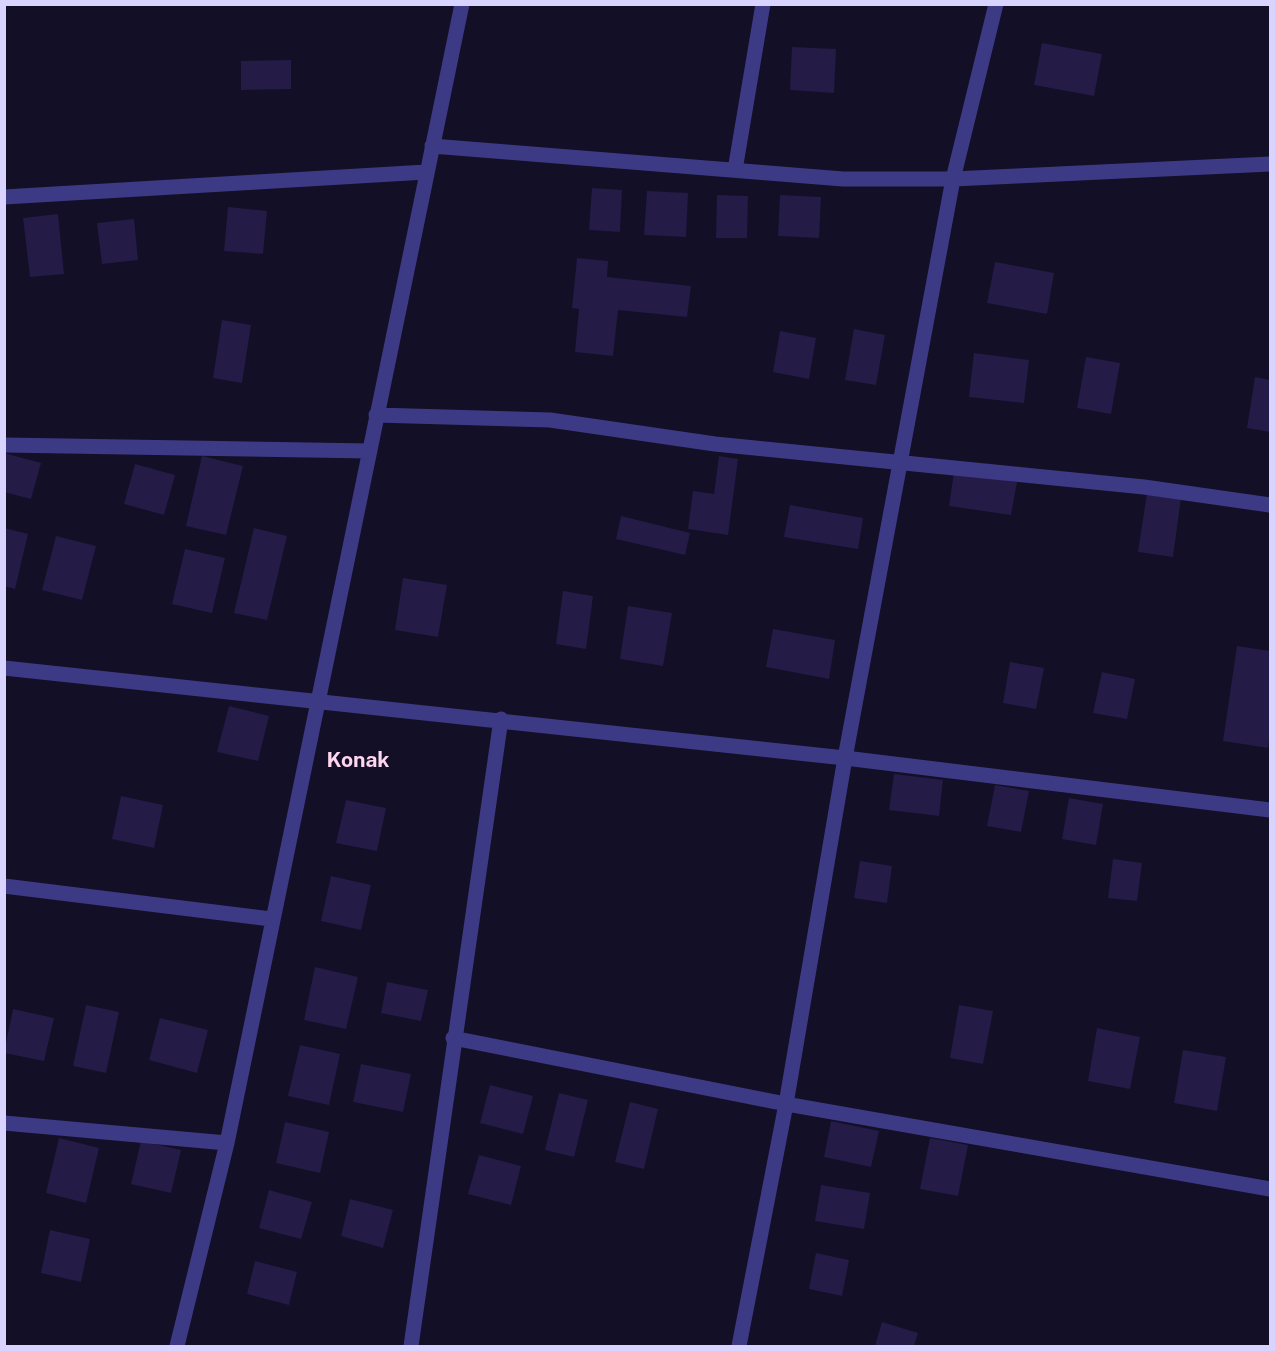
<!DOCTYPE html>
<style>
body{margin:0}
#map{position:relative;width:1275px;height:1351px;overflow:hidden;background:#130f26;font-family:"Public Sans",sans-serif}
canvas{display:block}
.frame{position:absolute;inset:0;border:6px solid #d9d4ff;pointer-events:none}
</style>
<div id="map">
<canvas width="1275" height="1351"></canvas>
<div class="frame"></div>
</div>
<script>
const ctx = document.querySelector('canvas').getContext('2d');
ctx.lineJoin = 'round';
function fill(path, color) {
  ctx.fillStyle = color;
  ctx.fill(path, 'evenodd');
}
function strokePath(path, color, width, dash) {
  ctx.strokeStyle = color;
  ctx.lineWidth = width;
  ctx.lineCap = dash ? 'butt' : 'round';
  ctx.setLineDash(dash || []);
  ctx.stroke(path);
}
function label(font, color, halo, rows, align = 'center') {
  ctx.font = font + ' "Public Sans",sans-serif';
  ctx.lineWidth = 4.5;
  ctx.setLineDash([]);
  ctx.textBaseline = 'middle';
  ctx.strokeStyle = halo;
  ctx.fillStyle = color;
  for (const [text, x, y, turn = 0] of rows) {
    ctx.save();
    ctx.translate(x, y);
    ctx.rotate((+turn || 0) * Math.PI / 180);
    ctx.textAlign = isNaN(turn) ? turn : align;
    if (halo) ctx.strokeText(text, 0, 0);
    ctx.fillText(text, 0, 0);
    ctx.restore();
  }
}
const building = new Path2D(`
 M1042 43 1102 54 1094 96 1034 85Z
 M792 47 836 49 834 93 790 90Z
 M291 60V89L241 90V61Z
 M592 188 622 190 620 232 589 230Z
 M647 191 688 193 686 237 644 235Z
 M717 195 748 196 747 238H716Z
 M780 195 821 197 819 238 778 236Z
 M228 207 267 211 263 254 224 251Z
 M58 214 64 274 30 277 23 218Z
 M134 219 138 260 102 264 97 223Z
 M577 258 608 261 607 277 691 286 687 317 618 310 613 356 575 352 579 309 572 308Z
 M995 262 1054 273 1047 314 987 303Z
 M222 320 251 325 242 383 213 378Z
 M854 329 885 335 876 385 845 380Z
 M780 331 816 338 809 379 773 372Z
 M974 353 1029 360 1024 403 969 397Z
 M1086 357 1120 363 1111 414 1077 408Z
 M1255 377 1270 380V432L1247 428Z
 M4 453 41 463 31 499 4 492Z
 M202 456 243 466 226 535 186 526Z
 M719 456 738 459 728 535 688 529 693 491 714 494Z
 M135 464 175 475 164 515 124 504Z
 M954 472 1017 482 1011 515 949 506Z
 M1147 493 1181 498 1173 557 1138 552Z
 M790 505 863 518 858 549 784 537Z
 M621 516 690 533 685 555 616 539Z
 M4 528 28 534 15 589 4 586Z
 M254 528 287 536 267 620 234 613Z
 M56 536 96 546 82 600 42 590Z
 M185 549 225 558 212 613 172 604Z
 M403 578 447 585 438 637 395 630Z
 M563 591 593 596 586 649 556 644Z
 M628 606 672 613 663 666 620 659Z
 M773 629 835 640 829 679 766 667Z
 M1237 646 1270 651V729L1268 748 1223 741Z
 M1010 662 1044 668 1036 709 1003 703Z
 M1102 672 1135 679 1127 719 1093 713Z
 M229 706 269 716 258 761 217 752Z
 M894 774 943 780 939 816 889 810Z
 M995 785 1029 791 1021 832 987 826Z
 M121 796 163 805 154 848 112 839Z
 M1069 798 1103 804 1096 845 1062 839Z
 M346 800 386 808 377 851 336 843Z
 M1113 859 1142 863 1137 901 1108 898Z
 M860 861 892 866 887 903 854 898Z
 M331 876 371 885 361 930 321 921Z
 M315 967 358 977 346 1029 304 1020Z
 M387 982 428 990 421 1021 381 1013Z
 M86 1005 119 1012 106 1073 73 1066Z
 M959 1005 993 1011 983 1064 950 1058Z
 M13 1009 54 1018 44 1061 4 1053Z
 M160 1018 208 1030 197 1073 149 1060Z
 M1097 1028 1140 1037 1130 1089 1088 1081Z
 M300 1045 340 1054 329 1105 288 1096Z
 M1183 1050 1226 1057 1217 1111 1174 1103Z
 M361 1064 411 1074 403 1112 353 1102Z
 M490 1085 533 1096 523 1134 480 1123Z
 M559 1093 588 1100 574 1157 545 1150Z
 M630 1102 658 1109 644 1169 615 1162Z
 M831 1121 879 1131 871 1167 824 1157Z
 M285 1122 329 1132 320 1173 276 1163Z
 M59 1138 99 1148 86 1203 46 1193Z
 M930 1138 968 1145 958 1196 920 1189Z
 M141 1141 181 1150 171 1193 131 1184Z
 M479 1155 521 1166 511 1205 468 1194Z
 M821 1185 870 1193 864 1229 815 1221Z
 M269 1190 312 1202 301 1239 259 1228Z
 M350 1199 393 1210 383 1248 341 1236Z
 M50 1230 90 1239 81 1282 41 1273Z
 M816 1253 849 1260 842 1296 809 1289Z
 M255 1261 297 1272 289 1305 247 1294Z
 M882 1322 918 1333 914 1346H875Z`);
const minor = new Path2D(`
 M432 146 843 179H953L1270 164
 M735 170 763 4
 M4 197 426 172
 M376 415 550 420 715 444 1144 487 1270 505
 M4 445 370 451
 M4 668 845 758 1270 810
 M4 886 271 919
 M453 1038 786 1104 1270 1189
 M4 1123 227 1143
 M177 1346 227 1143 462 4
 M411 1346 501 719
 M739 1346 786 1104 845 758 953 179 996 4`);
const districtNames = [
 ["Konak",358,761]
];
fill(building, '#241b47');
strokePath(minor, '#3d3a85', 15);
label('bold 21px', '#ffd6f0', '#130f26', districtNames);
</script>
